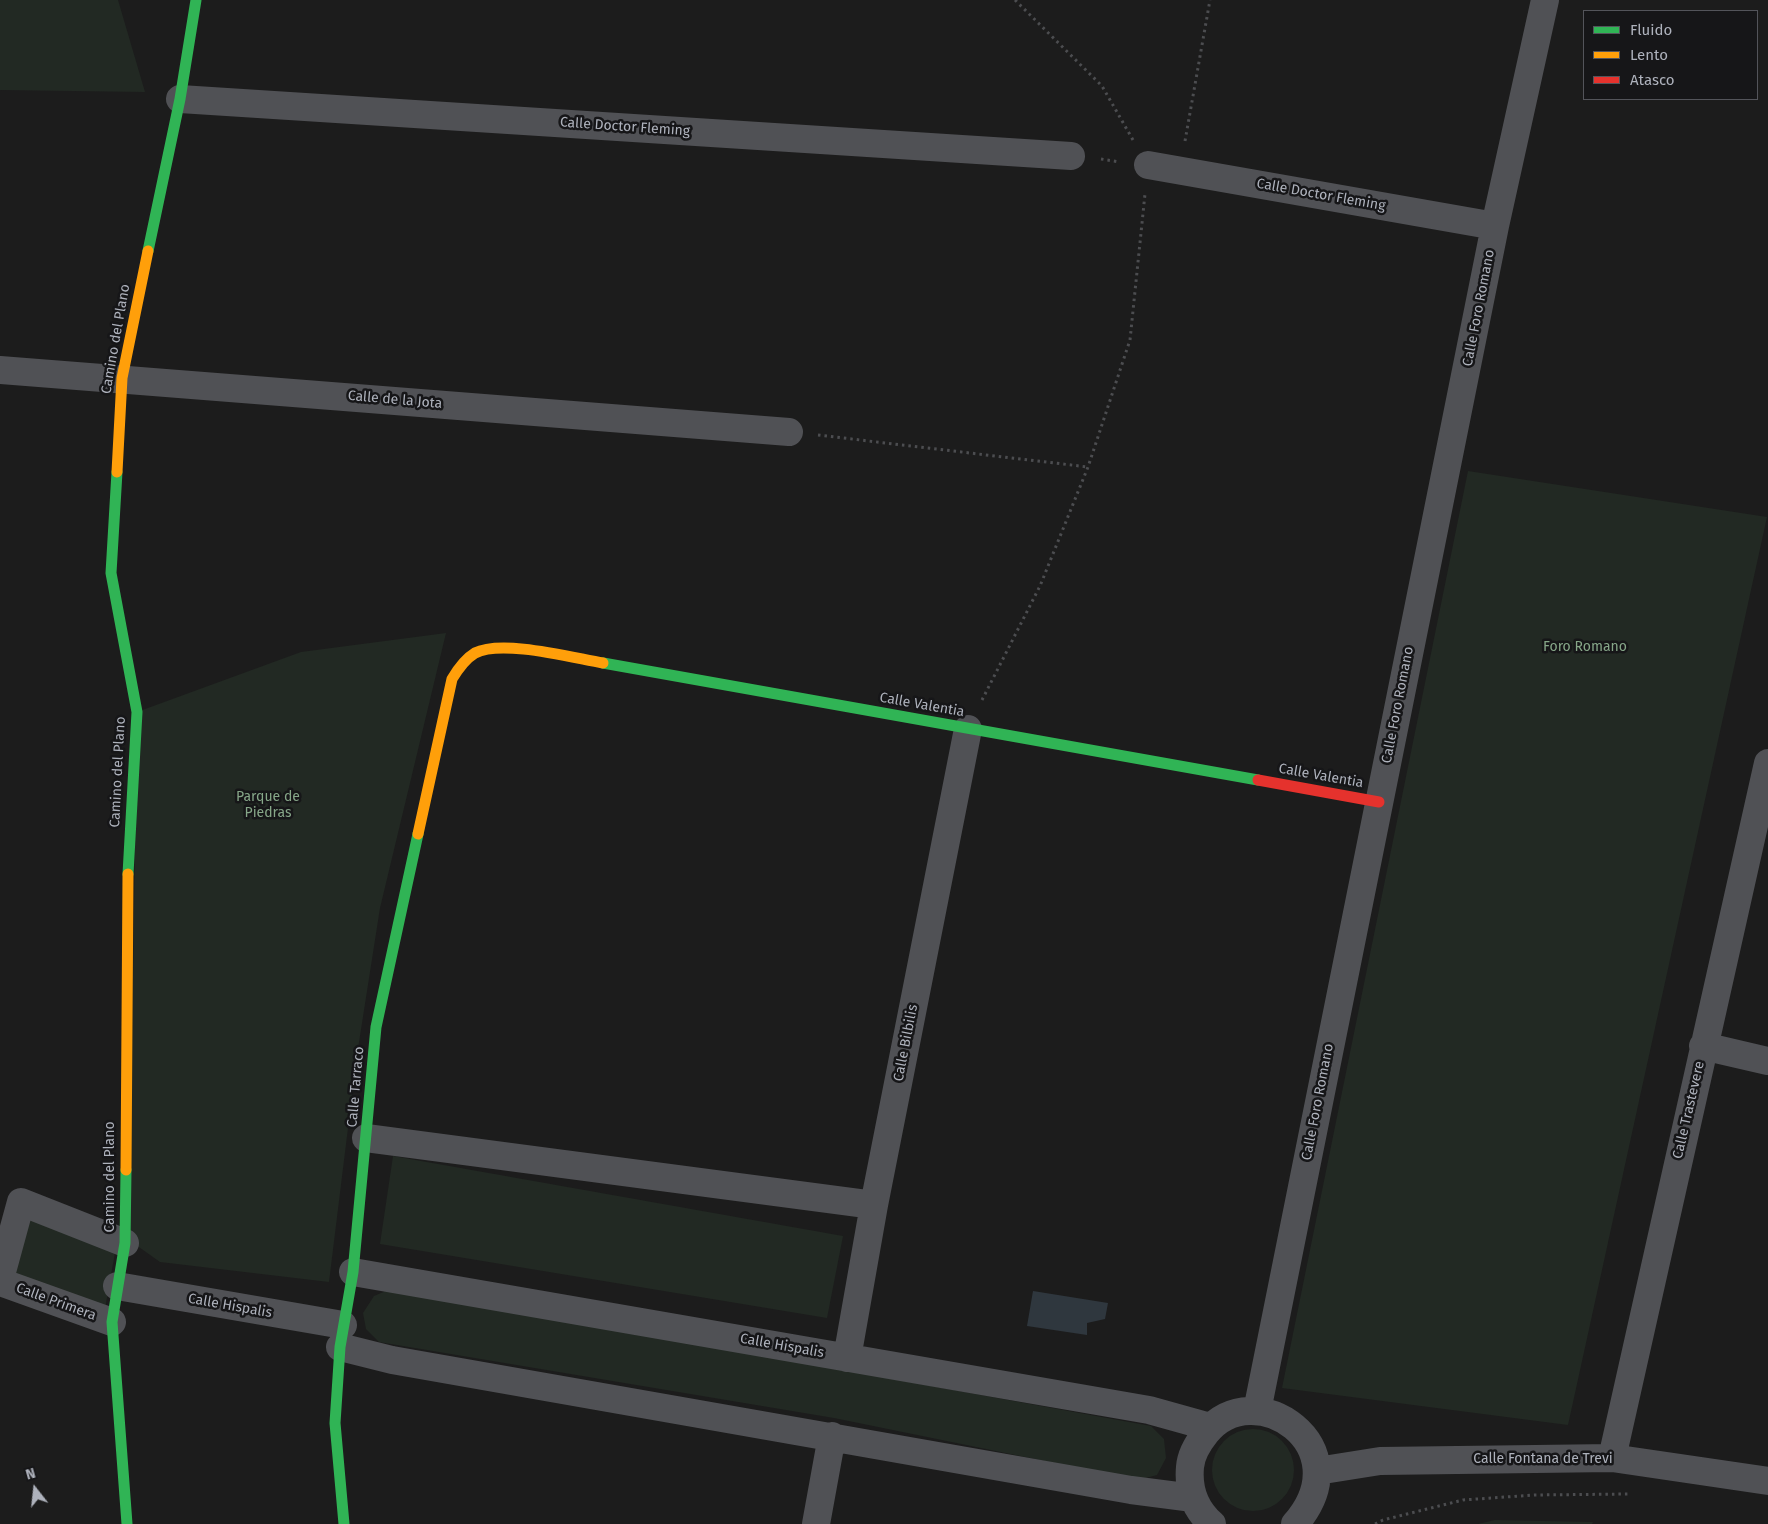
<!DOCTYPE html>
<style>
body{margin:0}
#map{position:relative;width:1768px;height:1524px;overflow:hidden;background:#1c1c1c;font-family:"Fira Sans",sans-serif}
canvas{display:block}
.legend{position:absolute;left:1583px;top:10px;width:175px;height:90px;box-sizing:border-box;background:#161618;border:1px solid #53545a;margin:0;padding:6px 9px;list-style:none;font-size:15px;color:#aeb2bc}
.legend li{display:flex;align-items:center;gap:10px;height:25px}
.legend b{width:25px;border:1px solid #53545a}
.north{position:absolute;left:10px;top:1464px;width:50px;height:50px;-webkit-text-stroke:4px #161618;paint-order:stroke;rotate:344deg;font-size:14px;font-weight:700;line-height:20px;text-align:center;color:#aeb2bc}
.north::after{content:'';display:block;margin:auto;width:18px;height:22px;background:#aeb2bc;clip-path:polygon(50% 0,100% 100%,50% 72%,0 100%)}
</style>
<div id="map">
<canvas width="1768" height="1524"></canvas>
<ul class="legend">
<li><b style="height:6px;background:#30b455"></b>Fluido</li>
<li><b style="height:6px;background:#ff9f0a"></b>Lento</li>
<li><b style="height:6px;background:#e5322d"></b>Atasco</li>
</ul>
<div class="north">N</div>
</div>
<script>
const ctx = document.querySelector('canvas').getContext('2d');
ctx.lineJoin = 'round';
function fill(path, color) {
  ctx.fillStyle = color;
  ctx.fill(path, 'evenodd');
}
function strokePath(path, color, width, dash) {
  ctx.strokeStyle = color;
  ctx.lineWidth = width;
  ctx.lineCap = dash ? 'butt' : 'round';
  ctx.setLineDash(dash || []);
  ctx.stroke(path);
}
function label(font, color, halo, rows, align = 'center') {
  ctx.font = font + ' "Fira Sans",sans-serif';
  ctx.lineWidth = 5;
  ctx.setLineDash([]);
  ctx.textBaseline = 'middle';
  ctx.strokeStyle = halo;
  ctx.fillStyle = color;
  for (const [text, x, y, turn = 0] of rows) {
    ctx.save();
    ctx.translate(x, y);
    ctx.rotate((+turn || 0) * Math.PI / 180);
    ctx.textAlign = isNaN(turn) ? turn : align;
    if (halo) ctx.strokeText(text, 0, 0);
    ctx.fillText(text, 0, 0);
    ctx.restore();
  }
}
const green = new Path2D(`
 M0 0H118L145 92 0 90Z
 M1468 471 1767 517 1568 1425 1282 1388Z
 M446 633 380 908 357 1055 329 1282 160 1262 129 1240 137 712 301 652Z
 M393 1156 843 1236 827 1318 380 1244Z
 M23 1207 116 1247 105 1309 0 1279Z
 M393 1288 1151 1426 1164 1439 1166 1458 1157 1475 1138 1480 834 1418 379 1342 366 1329 363 1313 374 1296Z
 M1212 1470a41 41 0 1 1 82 0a41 41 0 1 1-82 0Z
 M1495 1520 1593 1522 1592 1524H1478Z`);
const water = new Path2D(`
 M1033 1291 1108 1303 1105 1319 1087 1323V1335L1027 1326Z`);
const path = new Path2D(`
 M1015 0 1102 86 1133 140
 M1185 141 1210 0
 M1101 159 1120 162
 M818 435 1088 467
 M982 700 1040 586 1088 467 1130 340 1145 194
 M1375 1524 1383 1520 1463 1500 1534 1495 1628 1494`);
const street = new Path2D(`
 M180 99 1071 156
 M1148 165 1495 226
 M0 370 789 432
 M1703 1046 1768 1061
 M366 1138 874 1205
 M353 1272 1149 1410 1210 1427
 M0 1279 21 1202 125 1243
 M0 1282 112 1322
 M117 1286 343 1325
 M340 1347 392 1360 1131 1490 1193 1498
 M847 1358 874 1205 968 729
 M1257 1411 1495 226 1545 0
 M1612 1458 1768 763
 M1317 1471 1380 1461 1612 1458 1768 1481
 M816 1524 832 1436
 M1212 1524C1195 1509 1188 1489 1190 1467 1191 1454 1198 1443 1206 1433 1254 1373 1363 1446 1295 1524`);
const fast = new Path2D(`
 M148 251 180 99 196 0
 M117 472 111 573 137 712 128 874
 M603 663 1258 780
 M126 1170 125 1243 112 1322 127 1524
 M344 1524 335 1423 340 1347 353 1272 376 1027 418 834`);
const slow = new Path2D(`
 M117 472 122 378 148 251
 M418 834 452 679C458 669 465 659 475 653 502 639 573 658 603 663
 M126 1170 128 874`);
const jam = new Path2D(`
 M1258 780 1379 802`);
const streetNames = [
 ["Calle Doctor Fleming",625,127,4],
 ["Calle Doctor Fleming",1321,195,10],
 ["Calle Foro Romano",1479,308,-79],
 ["Camino del Plano",116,339,-80],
 ["Calle de la Jota",395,400,5],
 ["Calle Valentia",922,705,10],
 ["Calle Foro Romano",1398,705,-79],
 ["Camino del Plano",118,772,-87],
 ["Calle Valentia",1321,776,10],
 ["Calle Bilbilis",906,1043,-79],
 ["Calle Tarraco",356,1087,-85],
 ["Calle Foro Romano",1318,1102,-79],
 ["Calle Trastevere",1689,1110,-77],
 ["Camino del Plano",110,1177,-90],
 ["Calle Primera",56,1302,20],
 ["Calle Hispalis",230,1306,10],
 ["Calle Hispalis",782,1346,10],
 ["Calle Fontana de Trevi",1543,1459]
];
const parkNames = [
 ["Foro Romano",1585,647],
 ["Parque de",268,797],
 ["Piedras",268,813]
];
fill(green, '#222923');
fill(water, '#2f373e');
strokePath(path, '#4c4d50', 3, [2.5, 4]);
strokePath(street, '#505155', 28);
strokePath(fast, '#30b455', 11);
strokePath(slow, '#ff9f0a', 11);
strokePath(jam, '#e5322d', 11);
label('14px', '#aeb2bc', '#161618', streetNames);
label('14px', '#86a688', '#161618', parkNames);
</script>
